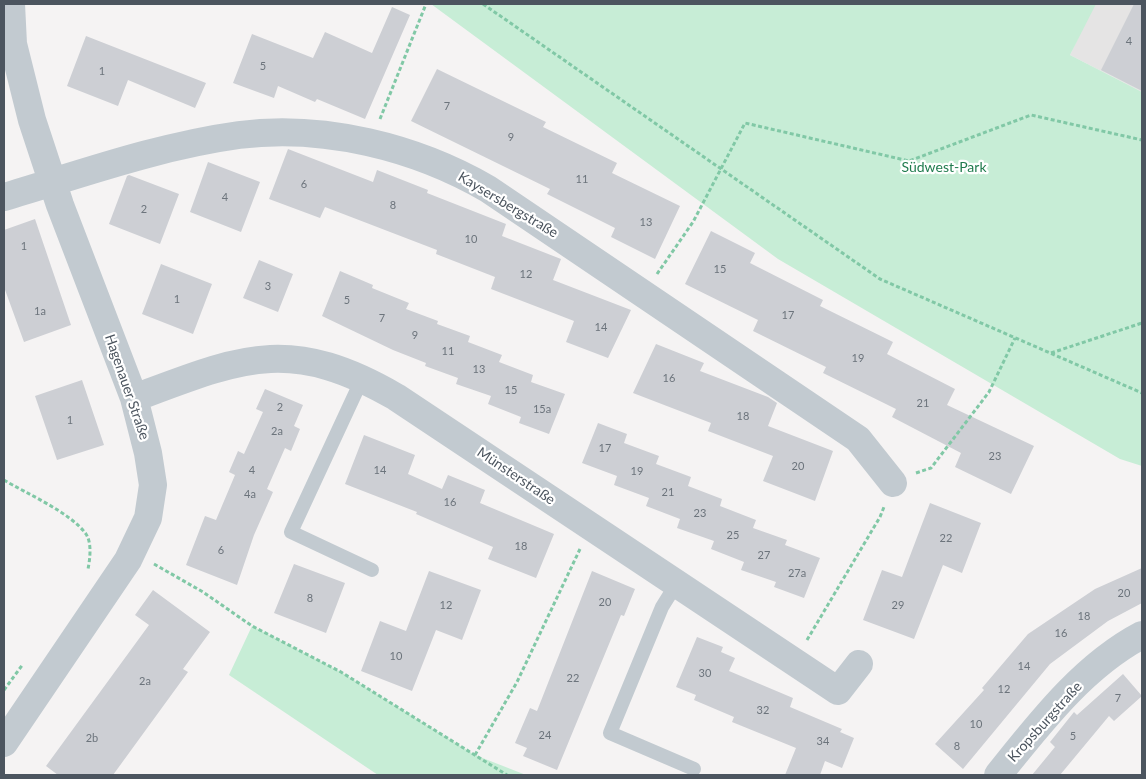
<!DOCTYPE html>
<meta charset="utf-8">
<style>
body{margin:0}
#map{position:relative;width:1146px;height:779px;overflow:hidden;background:#f5f3f3;font-family:Lato,sans-serif}
canvas{display:block}
.frame{position:absolute;inset:0;border:5px solid #4c555f;pointer-events:none}
</style>
<div id="map">
<canvas width="1146" height="779"></canvas>
<div class="frame"></div>
</div>
<script>
const ctx = document.querySelector('canvas').getContext('2d');
ctx.lineJoin = 'round';
function fill(path, color) {
  ctx.fillStyle = color;
  ctx.fill(path, 'evenodd');
}
function strokePath(path, color, width, dash) {
  ctx.strokeStyle = color;
  ctx.lineWidth = width;
  ctx.lineCap = dash ? 'butt' : 'round';
  ctx.setLineDash(dash || []);
  ctx.stroke(path);
}
function label(font, color, halo, rows, align = 'center') {
  ctx.font = font + ' Lato,sans-serif';
  ctx.lineWidth = 4.5;
  ctx.setLineDash([]);
  ctx.textBaseline = 'middle';
  ctx.strokeStyle = halo;
  ctx.fillStyle = color;
  for (const [text, x, y, turn = 0] of rows) {
    ctx.save();
    ctx.translate(x, y);
    ctx.rotate((+turn || 0) * Math.PI / 180);
    ctx.textAlign = isNaN(turn) ? turn : align;
    if (halo) ctx.strokeText(text, 0, 0);
    ctx.fillText(text, 0, 0);
    ctx.restore();
  }
}
const education = new Path2D(`
 M1094 4H1142V92L1070 55Z`);
const green = new Path2D(`
 M431 4H1096L1070 55 1142 92V466L1120 459 778 259Z
 M252 626 341 672 475 755 526 775H378L229 675Z`);
const building = new Path2D(`
 M1134 4H1142V91L1101 70Z
 M392 7 410 15 365 119 317 99 315 102 278 86 274 98 233 83 252 34 313 58 325 32 372 53Z
 M86 36 206 83 195 108 128 80 118 106 67 86Z
 M437 69 546 122 543 127 617 163 612 173 680 206 655 259 611 237 615 228 547 194 550 189 411 121Z
 M288 149 373 182 377 170 428 190 427 193 506 224 502 236 561 259 553 280 631 310 608 358 566 342 574 321 491 289 495 277 436 254 437 250 325 207 320 218 269 199Z
 M208 162 260 182 241 232 190 212Z
 M129 175 179 194 160 244 109 224 127 176Z
 M35 219 71 325 24 342 4 287V230Z
 M711 231 755 253 750 263 823 300 820 306 893 342 887 354 955 389 947 405 1034 446 1011 494 955 467 961 453 892 417 896 409 823 373 826 367 753 331 758 320 685 284Z
 M259 260 293 274 278 312 243 298Z
 M161 264 212 284 193 334 142 314Z
 M340 271 373 285 372 288 409 303 406 309 438 321 437 324 470 336 468 342 502 355 499 362 533 375 531 382 565 394 549 434 519 423 521 417 488 404 491 396 456 384 458 378 425 366 426 363 393 350 322 316Z
 M656 344 704 363 700 371 768 397 777 403 768 426 833 451 815 501 763 481 773 456 708 431 711 423 633 393Z
 M82 380 104 445 57 460 35 396Z
 M265 389 303 405 294 426 300 429 291 451 285 448 267 489 273 492 254 535 237 585 186 565 205 516 216 520 235 475 229 472 238 451 244 454 263 412 256 409Z
 M598 423 627 434 624 443 659 456 656 464 691 477 688 486 722 499 720 506 756 520 753 528 787 540 785 545 820 558 804 598 774 587 776 582 741 570 744 562 711 549 714 541 677 528 680 519 646 506 649 498 614 485 617 476 582 463Z
 M364 435 415 455 408 474 442 489 448 475 485 490 480 503 554 534 536 578 488 559 493 547 416 514 417 512 345 484Z
 M930 503 981 523 962 573 943 565 914 639 863 620 882 570 902 577Z
 M294 564 345 583 326 633 274 613Z
 M1142 568V603L1108 621 1050 664 963 769 935 744 984 690 982 688 1028 634 1095 589Z
 M429 571 481 590 462 640 436 630 412 691 361 671 380 621 406 631Z
 M592 571 635 589 624 616 621 615 557 770 523 756 527 748 515 743 530 708 537 711Z
 M153 590 210 632 183 669 188 672 113 775H58L46 766 149 625 135 615Z
 M697 637 723 647 721 652 735 658 729 671 793 698 790 707 842 729 840 732 854 738 842 768 825 761 820 775H785L796 748 732 722 734 717 694 700 696 695 676 687Z
 M1123 674 1142 696 1114 721 1109 716 1060 775H1032L1055 747 1050 742 1074 712 1077 715Z`);
const path = new Path2D(`
 M483 4 880 279 1142 393
 M380 119 426 4
 M657 274 693 222 745 123 909 161 1031 115 1142 140
 M1051 353 1142 323
 M916 473 931 468 989 392 1015 338
 M4 480C27 494 70 512 86 534 92 543 90 559 88 569
 M154 564 203 592 252 626 341 672 507 775
 M807 640 880 517 884 507
 M4 690 23 664
 M475 755 517 682 580 549`);
const service = new Path2D(`
 M362 379 291 532 372 570
 M677 583 662 607 610 733 694 769`);
const minor = new Path2D(`
 M4 197C81 174 159 146 239 135 323 124 416 147 488 189L858 439 893 483
 M134 398C241 358 289 335 396 397L838 691 859 664
 M4 743 128 560 148 518 153 485 148 453 134 398 60 205 32 120 13 44 11 4
 M998 775C1039 724 1083 666 1142 635`);
const numberNames = [
 ["4",1129,41],
 ["5",263,66],
 ["1",102,71],
 ["7",447,106],
 ["9",511,137],
 ["11",582,179],
 ["6",304,184],
 ["4",225,197],
 ["8",393,205],
 ["2",144,209],
 ["13",646,222],
 ["10",471,239],
 ["1",24,246],
 ["15",720,269],
 ["12",526,274],
 ["3",268,286],
 ["1",177,299],
 ["5",347,300],
 ["1a",40,311],
 ["17",788,315],
 ["7",382,318],
 ["14",601,327],
 ["9",415,335],
 ["11",448,351],
 ["19",858,358],
 ["13",479,369],
 ["16",669,378],
 ["15",511,390],
 ["21",923,403],
 ["2",280,407],
 ["15a",542,409],
 ["18",743,416],
 ["1",70,420],
 ["2a",277,431],
 ["17",605,448],
 ["23",995,456],
 ["20",798,466],
 ["4",252,470],
 ["14",380,470],
 ["19",637,471],
 ["21",668,492],
 ["4a",250,494],
 ["16",450,502],
 ["23",700,513],
 ["25",733,535],
 ["22",946,538],
 ["18",521,546],
 ["6",221,550],
 ["27",764,555],
 ["27a",797,573],
 ["20",1124,593],
 ["8",310,598],
 ["20",605,602],
 ["12",446,605],
 ["29",898,605],
 ["18",1084,616],
 ["16",1061,633],
 ["10",396,656],
 ["14",1024,666],
 ["30",705,673],
 ["22",573,678],
 ["2a",145,681],
 ["12",1004,689],
 ["7",1118,698],
 ["32",763,710],
 ["10",976,724],
 ["24",545,735],
 ["5",1073,736],
 ["2b",92,738],
 ["34",823,741],
 ["8",957,746]
];
const parkNames = [
 ["Südwest-Park",944,167]
];
const streetNames = [
 ["Kaysersbergstraße",508,205,31],
 ["Hagenauer Straße",127,387,71],
 ["Münsterstraße",516,476,34],
 ["Kropsburgstraße",1045,722,-48]
];
fill(education, '#e5e4e4');
fill(green, '#c7edd6');
fill(building, '#cdcfd4');
strokePath(path, '#81c8a6', 3, [4, 2.5]);
strokePath(service, '#c2cad0', 14);
strokePath(minor, '#c2cad0', 28);
label('11px', '#6c747c', null, numberNames);
label('14px', '#217c4f', '#fff', parkNames);
label('14px', '#4c555f', '#fff', streetNames);
</script>
